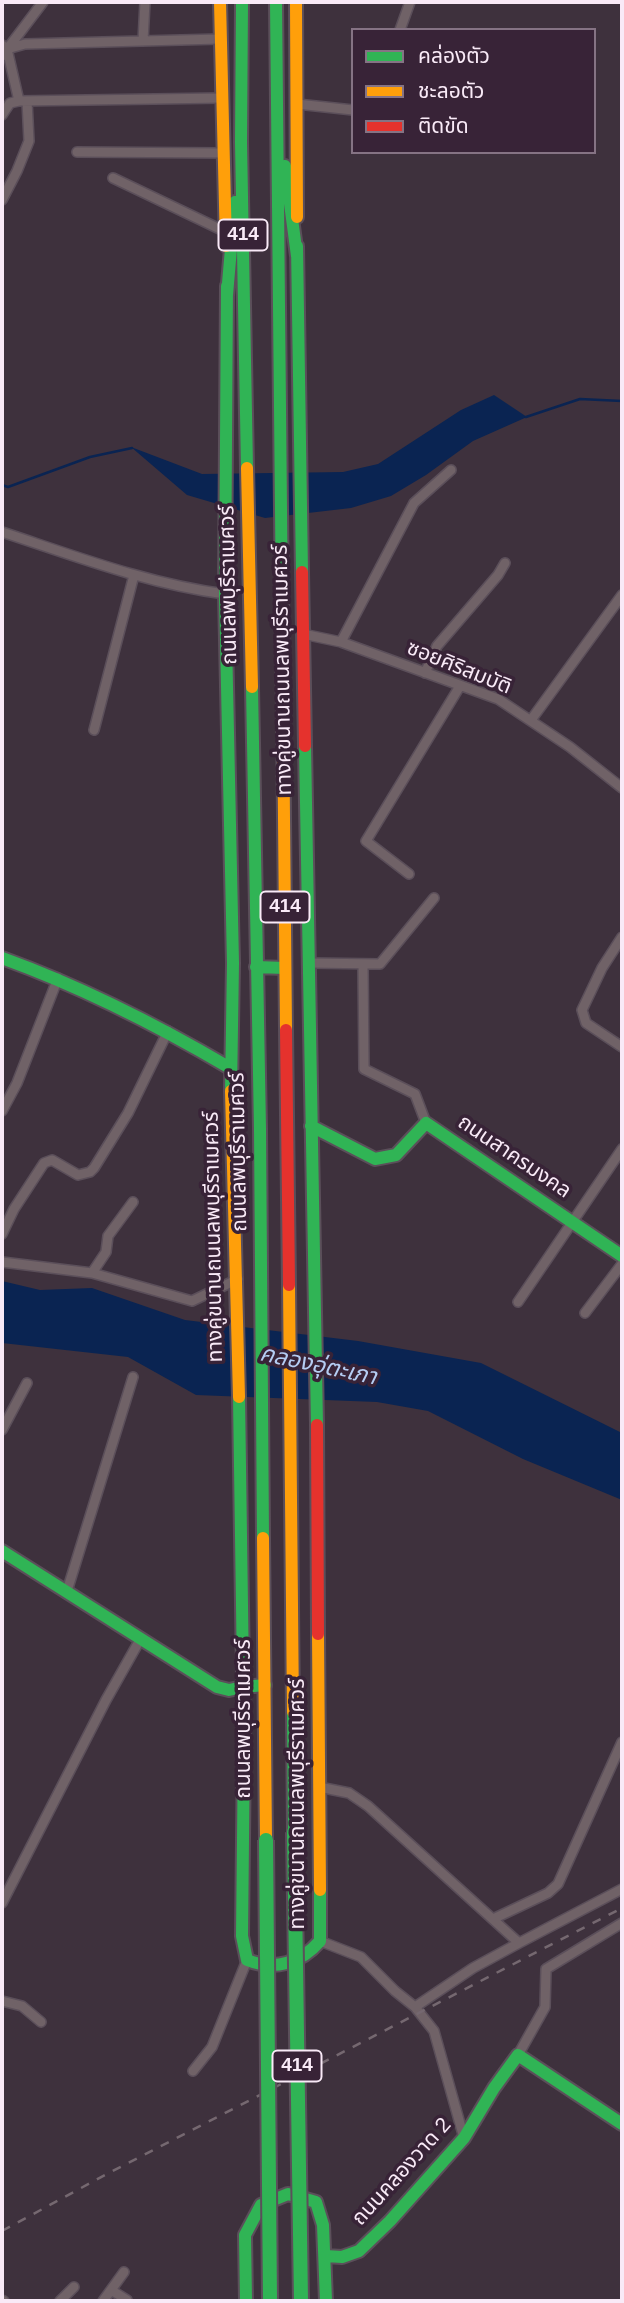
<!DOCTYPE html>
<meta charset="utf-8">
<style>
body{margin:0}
#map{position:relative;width:624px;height:2303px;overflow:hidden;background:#3e313d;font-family:Helvetica,"Noto Sans Thai",sans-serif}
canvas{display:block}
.frame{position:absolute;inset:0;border:4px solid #f9eaf7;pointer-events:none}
.legend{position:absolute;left:351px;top:28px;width:245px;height:126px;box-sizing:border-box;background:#382337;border:2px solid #857384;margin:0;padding:9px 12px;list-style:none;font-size:21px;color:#f9eaf7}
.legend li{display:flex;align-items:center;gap:14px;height:35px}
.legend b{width:35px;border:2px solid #857384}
</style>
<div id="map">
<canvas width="624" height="2303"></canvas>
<div class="frame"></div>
<ul class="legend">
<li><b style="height:9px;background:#30b455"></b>คล่องตัว</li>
<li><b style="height:9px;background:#ff9f0a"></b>ชะลอตัว</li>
<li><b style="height:9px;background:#e5322d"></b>ติดขัด</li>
</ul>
</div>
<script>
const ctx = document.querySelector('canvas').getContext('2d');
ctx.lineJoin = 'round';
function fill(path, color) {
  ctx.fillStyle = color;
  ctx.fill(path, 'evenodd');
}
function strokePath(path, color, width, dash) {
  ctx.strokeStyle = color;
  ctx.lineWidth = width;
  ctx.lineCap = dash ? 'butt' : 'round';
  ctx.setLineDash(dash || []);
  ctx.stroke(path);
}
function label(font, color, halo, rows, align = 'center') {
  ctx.font = font + ' Helvetica,"Noto Sans Thai",sans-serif';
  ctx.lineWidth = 7;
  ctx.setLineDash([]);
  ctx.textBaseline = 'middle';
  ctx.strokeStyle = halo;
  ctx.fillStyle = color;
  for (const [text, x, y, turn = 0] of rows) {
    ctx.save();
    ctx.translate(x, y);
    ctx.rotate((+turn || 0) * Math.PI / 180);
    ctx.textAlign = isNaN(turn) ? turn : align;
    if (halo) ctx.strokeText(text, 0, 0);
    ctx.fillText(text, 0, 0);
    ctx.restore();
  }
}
const water = new Path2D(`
 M494 395 527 417 473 441 426 475 391 496 351 508 265 518 187 495 131 447 202 474 343 472 378 464 461 410Z
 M2 1281 40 1290 92 1288 185 1320 358 1341 481 1363 622 1433V1500L523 1459 428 1411 377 1402 196 1395 128 1357 2 1343Z`);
const stream = new Path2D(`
 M526 417 580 399 622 401
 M2 485 8 487 90 457 132 448`);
const street = new Path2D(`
 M400 30 410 2
 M143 41 145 2
 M2 45 7 49 25 44 220 39
 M7 49 19 101
 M2 56 43 2
 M297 104 353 110
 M2 115 10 103 19 101 222 98
 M77 152 223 153
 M113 178 226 232
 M2 200 17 171 29 141 27 101
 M2 532C75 556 148 584 225 594
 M303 634 341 642 498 699 570 747 622 788
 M341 642 414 503 451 470
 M425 673 437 646 498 575 505 563
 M531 720 622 595
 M94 730 134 575
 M409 874 366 841 460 686
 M622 937 602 968 582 1010 586 1023 622 1047
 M310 963 380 964 434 898
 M363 964 364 1069 415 1094 426 1123
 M2 1111 17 1083 58 978
 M2 1234 14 1209 44 1163 52 1160 78 1175 90 1172 94 1168 128 1113 168 1031
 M2 1262 92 1273 192 1301 238 1279
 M92 1273 106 1252 108 1236 133 1202
 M518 1302 622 1149
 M585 1313 622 1264
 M2 1430 27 1383
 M67 1591 133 1377
 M319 1787 349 1793 368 1806 519 1943 473 1968 415 2007
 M2 1903 106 1700 141 1638
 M493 1919 548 1893 558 1884 622 1742
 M320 1941 361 1957 395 1991 415 2007 434 2031 464 2138
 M519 1943 622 1889
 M2 2001 22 2006 41 2022
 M518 2055 545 2007 546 1969 622 1923
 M193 2071 212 2047 247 1960
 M111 2290 127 2300
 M2 2300 4 2301
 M60 2301 74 2287
 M103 2301 124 2272`);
const fast = new Path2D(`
 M242 2 241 142 247 468
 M276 2 283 712
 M285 166 297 256
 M297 246 302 572
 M227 286 225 594 233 963 231 1091
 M227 295 235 202
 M252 687 260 1129 263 1538
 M305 746 317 1425
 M2 958C82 987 157 1025 230 1068
 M256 967 285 968
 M311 1126 375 1159 396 1155 426 1123 622 1256
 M239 1397 244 1744 242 1936 247 1960C275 1971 301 1963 320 1941V1890
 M2 1551 217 1687 229 1690 243 1687
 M243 1687 265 1685
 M293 1712 294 1832
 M326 2256 342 2257 359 2251 390 2221 464 2138 494 2088 518 2055 622 2124
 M246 2301 245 2235 261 2205 288 2194 316 2202 323 2225 326 2301`);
const slow = new Path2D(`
 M220 2 226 246
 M296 2 297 217
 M247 468 252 687
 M283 712 286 1030
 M231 1091 239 1397
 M289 1285 293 1712
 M263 1538 266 1840
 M318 1634 320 1890`);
const jam = new Path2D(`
 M302 572 305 746
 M286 1030 289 1285
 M317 1425 318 1634`);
const rail = new Path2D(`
 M2 2231 105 2175 622 1908`);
const fastBridge = new Path2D(`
 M294 1832 301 2301
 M266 1840 270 2301`);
const shields = [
 [243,235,49],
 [285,907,49],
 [297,2066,49]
];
const shieldNames = [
 ["414",243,235],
 ["414",285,907],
 ["414",297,2066]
];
const streetNames = [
 ["ถนนลพบุรีราเมศวร์",229,585,-91],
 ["ซอยศิริสมบัติ",459,668,22],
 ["ทางคู่ขนานถนนลพบุรีราเมศวร์",283,670,-91],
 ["ถนนลพบุรีราเมศวร์",239,1152,-91],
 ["ถนนสาครมงคล",514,1157,34],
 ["ทางคู่ขนานถนนลพบุรีราเมศวร์",214,1237,-91],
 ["ถนนลพบุรีราเมศวร์",244,1719,-90],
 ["ทางคู่ขนานถนนลพบุรีราเมศวร์",298,1804,-90],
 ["ถนนคลองวาด 2",402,2172,-48]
];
const waterNames = [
 ["คลองอุ่ตะเภา",318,1366,12]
];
fill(water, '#0a2452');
strokePath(stream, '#0a2452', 2.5);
strokePath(street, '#5b4f5a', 12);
strokePath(fast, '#5b4f5a', 16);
strokePath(slow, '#5b4f5a', 16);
strokePath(jam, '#5b4f5a', 16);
strokePath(street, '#706267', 9);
strokePath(fast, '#30b455', 12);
strokePath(slow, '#ff9f0a', 12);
strokePath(jam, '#e5322d', 12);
strokePath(rail, '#756870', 2.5, [9, 9]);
strokePath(fastBridge, '#5b4f5a', 18, []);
strokePath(fastBridge, '#30b455', 14);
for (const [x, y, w] of shields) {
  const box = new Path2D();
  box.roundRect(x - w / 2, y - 15.5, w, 31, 5);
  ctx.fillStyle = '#382337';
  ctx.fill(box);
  strokePath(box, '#f9eaf7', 2);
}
label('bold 19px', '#f9eaf7', null, shieldNames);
label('21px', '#f9eaf7', '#382337', streetNames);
label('italic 23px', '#b5cdf3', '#382337', waterNames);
</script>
